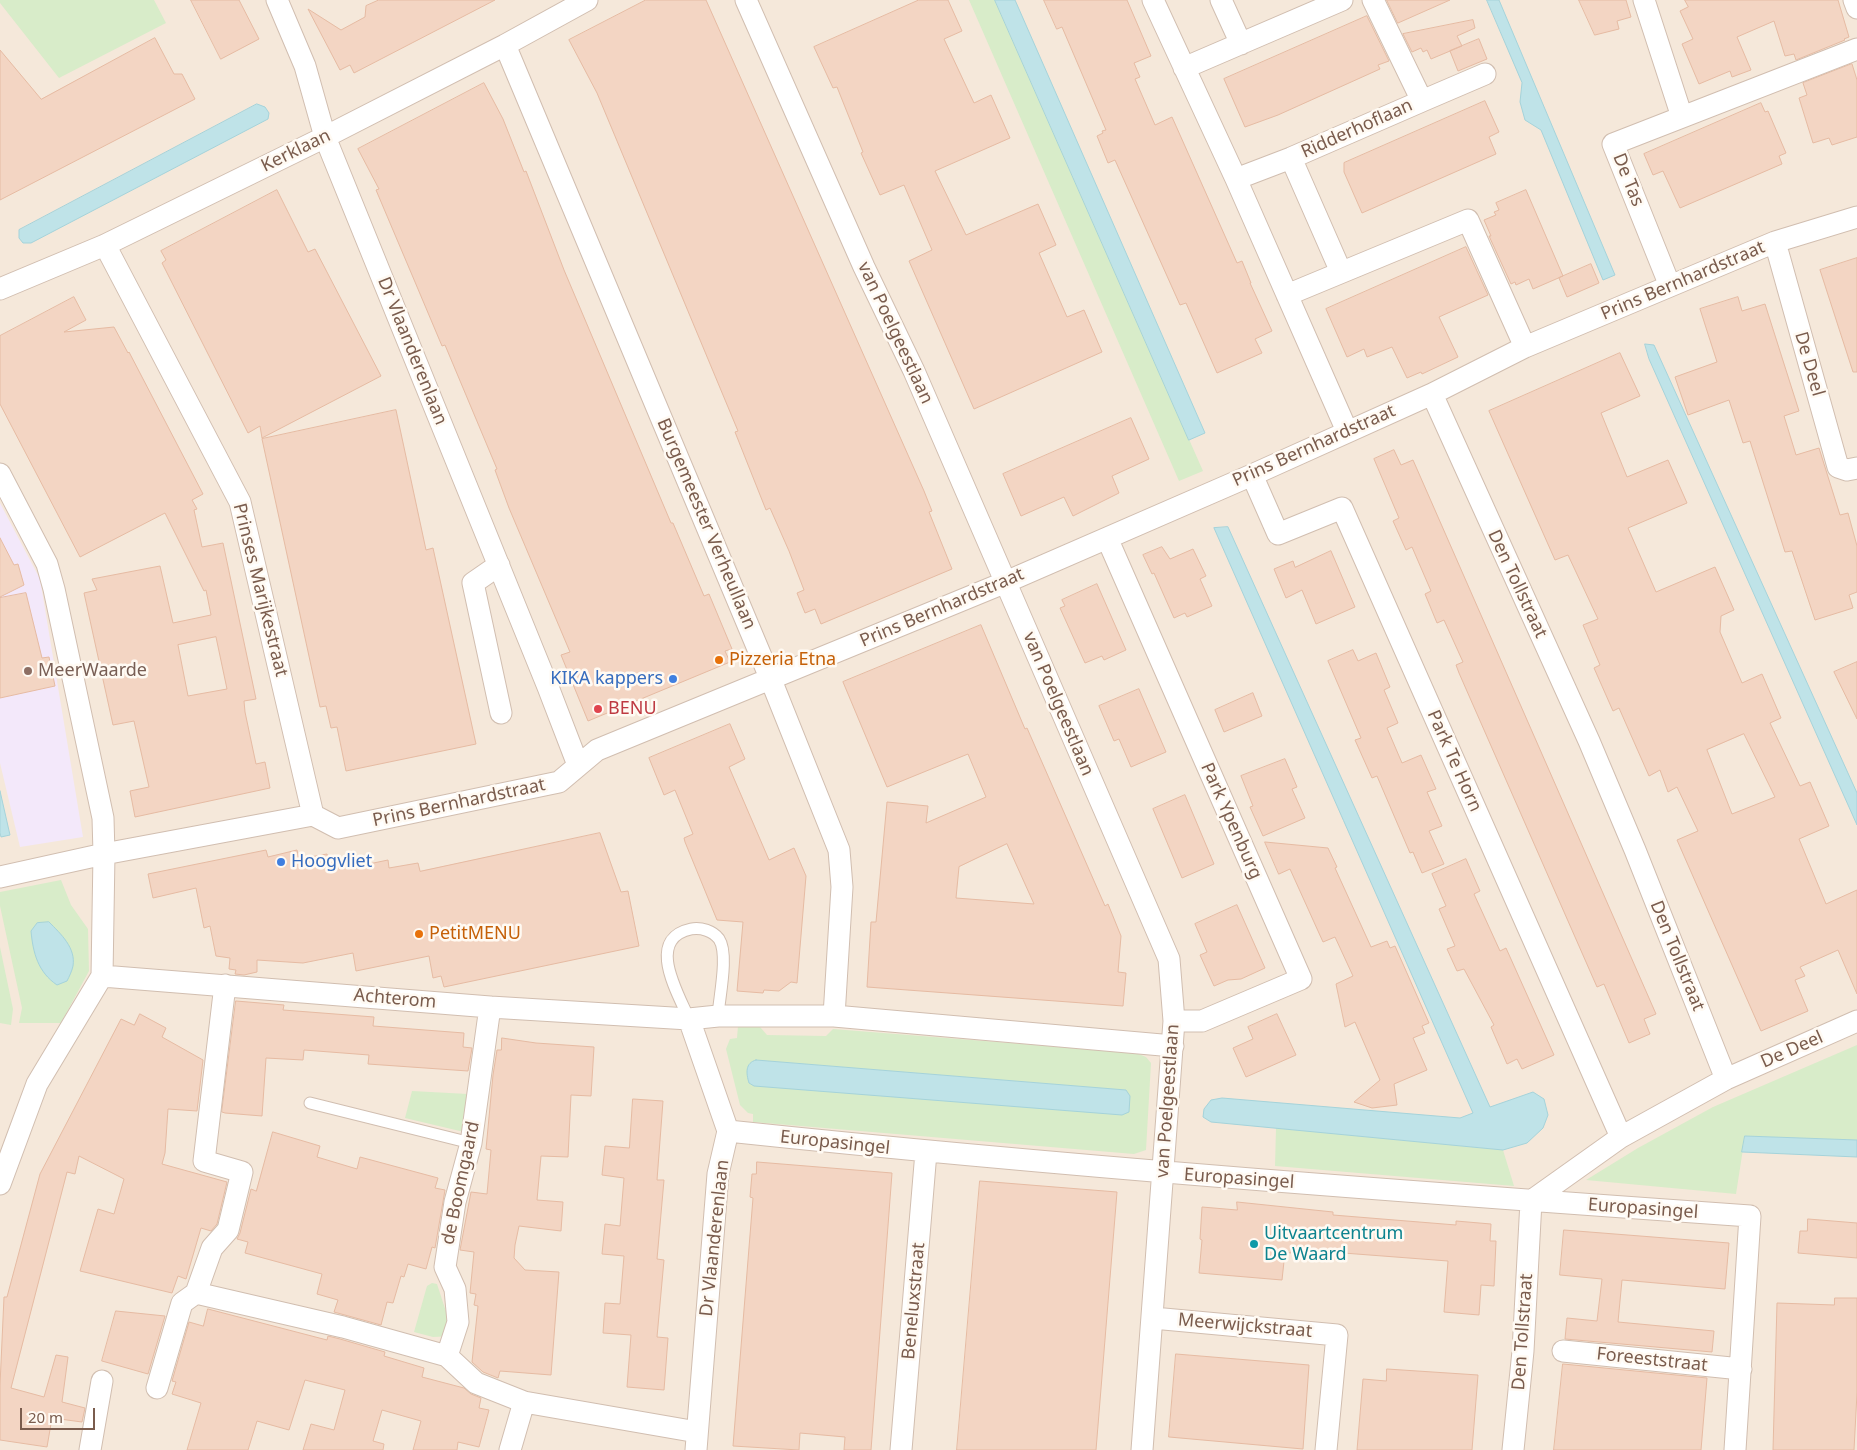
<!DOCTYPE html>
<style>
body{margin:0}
#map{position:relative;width:1857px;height:1450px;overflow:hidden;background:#fdf6ec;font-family:"Noto Sans",sans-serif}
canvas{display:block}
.scale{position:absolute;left:20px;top:1408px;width:75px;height:22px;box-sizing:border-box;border:2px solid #7a5c4d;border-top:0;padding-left:6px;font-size:15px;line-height:18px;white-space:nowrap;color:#7a5c4d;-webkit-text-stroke:4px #fffaf3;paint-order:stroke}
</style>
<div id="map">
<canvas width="1857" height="1450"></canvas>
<div class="scale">20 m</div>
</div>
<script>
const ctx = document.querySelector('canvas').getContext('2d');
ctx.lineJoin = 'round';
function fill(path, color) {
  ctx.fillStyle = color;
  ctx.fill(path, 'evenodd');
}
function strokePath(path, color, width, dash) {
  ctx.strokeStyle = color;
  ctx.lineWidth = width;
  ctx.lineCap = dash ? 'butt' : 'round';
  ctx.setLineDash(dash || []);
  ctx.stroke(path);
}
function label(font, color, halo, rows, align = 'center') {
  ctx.font = font + ' "Noto Sans",sans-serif';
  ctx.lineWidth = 5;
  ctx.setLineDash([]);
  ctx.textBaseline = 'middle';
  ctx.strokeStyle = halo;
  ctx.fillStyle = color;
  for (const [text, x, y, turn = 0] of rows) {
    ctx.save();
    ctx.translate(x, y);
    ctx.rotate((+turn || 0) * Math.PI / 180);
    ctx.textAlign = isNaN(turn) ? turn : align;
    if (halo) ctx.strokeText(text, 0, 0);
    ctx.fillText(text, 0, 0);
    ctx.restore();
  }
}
const residential = new Path2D(`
 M0 0H1857V1450H0Z`);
const education = new Path2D(`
 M0 503 40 579 83 837 20 847 0 763Z`);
const green = new Path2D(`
 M0 0H154L166 23 59 78 0 3Z
 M969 0H995L1203 471 1179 481Z
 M61 880 71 905 88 929 89 971 61 1023H19L22 1008 0 906V892Z
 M0 947 13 1009 11 1025 0 1023Z
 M738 1026 760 1027 767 1035 826 1036 833 1029 1136 1053 1146 1057 1151 1063 1146 1150 1134 1154 753 1122V1114L748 1113 740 1105 726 1049 730 1039 737 1038ZM756 1060 1126 1090 1130 1096Z
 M1857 1045V1140L1745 1136 1736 1194 1586 1180 1638 1148 1713 1107Z
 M412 1091 468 1094 464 1132 405 1118Z
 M1276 1128 1503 1150 1514 1186 1275 1166Z
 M432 1283 437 1284 454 1336 433 1337 414 1332 427 1286Z`);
const water = new Path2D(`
 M995 0H1015L1205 433 1189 440Z
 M1487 0H1499L1615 275 1603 280 1541 130 1525 120 1520 102 1522 83Z
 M257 104 265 107 269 113 268 119 31 243H23L19 238V230Z
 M1645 344 1654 345 1857 793V825L1649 359Z
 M1228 527 1490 1107 1533 1092 1544 1099 1548 1115 1543 1128 1527 1143 1503 1150 1211 1122 1203 1117 1204 1109 1211 1100 1222 1098 1460 1118 1473 1113 1214 528Z
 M0 791 10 835 1 837 0 833Z
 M49 922C61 934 76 948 73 966 72 971 69 977 67 981L57 985C38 972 33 953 31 931L37 923Z
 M756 1060 1126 1090 1130 1096 1129 1112 1122 1115 754 1086 749 1083C746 1073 745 1063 756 1060Z
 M1745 1136 1857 1140V1157L1742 1152Z`);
const building = new Path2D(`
 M191 0H239L259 39 221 59Z
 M379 0H495L354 73 350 65 340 70 308 9 341 30 365 17 366 6Z
 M646 0H706L924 491 932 511 929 512 952 569 821 624 815 609 805 613 797 593 804 590 789 551 770 508 766 510 735 432 738 431 597 93 569 40Z
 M919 0H948L962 31 944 39 974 103 991 95 1010 138 935 171 966 235 1038 204 1056 245 1039 253 1067 317 1084 310 1102 352 974 409 909 261 932 250 904 185 880 195 861 153 863 152 837 87 833 88 814 47Z
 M1044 0H1127L1151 56 1134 63 1140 77 1135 79 1155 125 1172 117 1237 263 1242 261 1251 283H1250L1272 331 1255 339 1262 353 1217 373 1186 303 1180 305 1115 160 1108 163 1097 136 1103 133 1102 131 1106 130 1062 27 1057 29Z
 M1387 0H1450L1398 23Z
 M1579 0H1626L1631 17 1617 21 1619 29 1595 35Z
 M1685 0H1838L1849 37 1844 39 1845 40 1796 60 1794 54 1785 56 1774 21 1737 37 1751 70 1732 77 1730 71 1699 84 1682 44 1693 39 1680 11 1688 7Z
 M1367 16 1389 61 1378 65 1380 69 1278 115 1245 127 1224 79Z
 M1473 20 1475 28 1457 36 1462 46 1431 59 1427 50 1423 52 1421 48 1412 52 1403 34Z
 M155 38 174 74H182L195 99 0 200V50L41 99Z
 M1479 39 1487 59 1458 71 1450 51Z
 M1852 64 1857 80V137L1832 145 1829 138 1813 143 1799 98 1807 95 1803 83Z
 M484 83 503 119 524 172 526 171 564 270 671 523H673L704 596 709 594 732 649 725 651 730 662 588 721 561 655 570 652 509 508 495 470 497 469 445 345 442 346 415 282 376 190 379 189 358 149Z
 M1485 101 1499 132 1489 137 1496 154 1362 213 1344 172V163Z
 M1761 103 1765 112 1768 111 1786 153 1779 156 1782 164 1680 208 1663 171 1653 175 1644 154Z
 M277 190 308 252 315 249 381 376 262 438 260 426 248 433 162 263 166 260 161 251Z
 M1526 190 1563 276 1533 289 1529 279 1516 285 1515 282 1511 284 1489 236H1491L1484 220 1496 215 1494 212 1499 210 1496 203Z
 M1466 247 1488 295 1439 317 1458 357 1422 374 1421 372 1407 378 1392 347 1367 357 1364 349 1347 357 1326 309Z
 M1857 258V372H1853L1820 270Z
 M1591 264 1599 283 1567 297 1559 278Z
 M74 297 86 320 64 332 114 327 128 353 129 352 203 494 192 500 197 509 194 510 202 547 223 543 256 699 244 701 245 712 256 764 265 762 270 788 135 817 130 791 149 787 134 721 113 725 84 593 97 590 92 579 160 566 173 623 211 615 206 590 204 591 165 513 80 557 0 404V336ZM216 637 227 689 188 696 178 645Z
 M1738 297 1742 311 1765 304 1799 411 1784 416 1796 455 1819 448 1840 515 1848 513 1857 546V592L1849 595 1853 608 1815 620 1792 551 1785 552 1750 441 1743 443 1729 400 1688 415 1675 377 1717 362 1700 309Z
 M1620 353 1640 396 1601 413 1627 477 1668 460 1687 503 1628 528 1656 592 1715 567 1734 610 1721 616 1720 632 1742 683 1762 674 1781 718 1770 723 1800 786 1810 782 1829 826 1799 839 1826 904 1857 890V994L1838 950 1800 967 1805 976 1795 980 1808 1011 1761 1031 1677 840 1698 831 1677 787 1668 792 1660 770 1649 776 1619 708 1613 711 1594 668 1600 665 1583 625 1598 619 1568 555 1555 560 1489 411ZM1744 734 1775 797 1732 814 1707 750Z
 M396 410 426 550 433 548 476 744 346 771 337 727 331 728 326 706 320 707 262 439Z
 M1131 418 1149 459 1112 476 1119 493 1073 516 1064 497 1021 516 1003 474Z
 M1394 450 1401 465 1413 460 1656 1014 1644 1019 1650 1034 1629 1043 1604 984 1597 987 1459 673 1456 665 1463 662 1444 620 1437 623 1425 594 1431 591 1412 547 1406 550 1393 521 1399 518 1374 459Z
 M0 538 14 565 18 564 24 585 0 597Z
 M1162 547 1170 559 1193 549 1206 576 1200 579 1212 606 1187 617 1185 613 1174 618 1154 573 1152 574 1143 555Z
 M1331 551 1355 607 1316 624 1302 590 1286 598 1274 569 1293 561 1295 567Z
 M1097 584 1126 650 1104 660 1102 656 1085 663 1060 608 1065 606 1062 600Z
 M26 593 42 658 49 657 55 686 0 698V598Z
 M981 625 1025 729 1027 728 1105 906 1108 904 1121 936 1118 972 1126 973 1123 1006 867 987 871 922H876L887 802 928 806 926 823 986 797 968 754 887 787 843 682ZM1007 844 1034 904 956 898 959 867Z
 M1353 650 1358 661 1376 653 1390 687 1384 690 1398 723 1387 728 1402 763 1421 755 1436 789 1427 792 1442 826 1429 831 1444 864 1422 873 1413 852 1410 853 1377 776 1372 778 1355 740 1361 738 1328 661Z
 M1857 662V719L1834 672Z
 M1139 689 1166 752 1131 767 1119 739 1114 741 1099 706Z
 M1253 693 1262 716 1224 732 1215 710Z
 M730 724 745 759 729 767 769 860 794 848 806 876 797 983 791 982 779 991 764 990 763 993 737 991 743 922 717 920 685 842 684 838 693 834 675 790 664 795 649 758Z
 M1285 759 1297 787 1292 789 1305 818 1263 836 1250 807 1253 806 1241 776Z
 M1185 795 1214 864 1182 878 1153 809Z
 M600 833 621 892 628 891 639 946 444 987 441 976 433 978 429 956 356 971 353 953 303 963 257 960V972L244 975 235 974 236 970 229 969 230 958 216 956 210 926 204 928 196 888 153 898 148 874 266 850 268 857 297 850 299 859 327 854 329 863 357 857 359 866 388 860 389 868 418 863 420 871Z
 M1265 842 1328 848 1337 867 1335 868 1371 947 1387 941 1390 948 1395 946 1429 1023 1422 1026 1425 1033 1413 1038 1427 1070 1394 1084 1397 1105 1372 1108 1354 1102 1380 1080 1355 1022 1345 1027 1336 984 1353 976 1335 937 1323 942 1290 869 1279 874Z
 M1466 859 1480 891 1474 894 1500 951 1506 948 1554 1055 1522 1069 1517 1059 1507 1064 1491 1027 1494 1025 1464 969 1457 971 1447 949 1455 946 1439 909 1446 906 1432 874Z
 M1237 905 1265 968 1241 979 1228 980 1214 986 1200 955 1207 952 1195 924Z
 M236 1001 284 1005 283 1010 374 1017 373 1026 464 1033 463 1047 472 1048 468 1071 368 1064 369 1055 304 1050 303 1060 266 1058 262 1116 225 1113 222 1112Z
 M140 1014 166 1028 162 1037 203 1060 197 1111 168 1109 165 1153 162 1164 227 1182 217 1224 211 1231 201 1228 186 1279 178 1276 172 1293 80 1271 98 1209 114 1214 124 1179 79 1156 75 1174 67 1172 11 1388 44 1397 56 1355 68 1357 62 1402 85 1408 82 1422 52 1418 47 1447 0 1440V1385L4 1297H7L40 1174 121 1019 134 1025Z
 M1277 1014 1296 1055 1246 1077 1233 1048 1253 1039 1248 1027Z
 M502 1038 536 1043 594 1047 591 1096 571 1095 568 1157 541 1156 537 1200 563 1202 561 1231 519 1226 515 1245 514 1258 525 1270 559 1272 551 1375 500 1371 498 1378 483 1372 472 1362 478 1306 474 1305 476 1294 470 1293 474 1252 460 1250 471 1192 487 1194 491 1150 486 1149 493 1075 497 1050H501Z
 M633 1099 663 1101 657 1180H664L657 1259 664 1260 657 1337 668 1338 664 1390 627 1387 631 1335 603 1333 605 1303 620 1304 624 1256 602 1254 605 1224 620 1226 624 1178 602 1175 605 1146 629 1148Z
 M273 1132 320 1146 317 1157 357 1169 360 1157 438 1178 435 1188 445 1190 435 1248 432 1247 426 1269 408 1264 404 1277 401 1276 393 1303 387 1302 381 1325 334 1312 338 1300 317 1294 322 1274 245 1253 248 1242 237 1239 240 1233 251 1189 256 1191Z
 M757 1162 892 1173 871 1450H844L845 1437 800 1433 799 1450 733 1446 753 1198 750 1197 752 1174H756Z
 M980 1181 1117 1192 1096 1450H957Z
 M1237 1202 1333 1212V1215L1456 1225V1221L1491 1224 1490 1241H1496L1494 1286 1481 1285 1479 1315 1444 1312 1448 1261 1291 1249V1253L1285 1252 1282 1280 1199 1273 1202 1240 1200 1239 1202 1207 1237 1210Z
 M1808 1219 1857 1223V1258L1798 1253 1800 1231H1807Z
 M1564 1230 1729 1243 1725 1289 1622 1280 1618 1322 1714 1331 1712 1352 1565 1339 1567 1318 1597 1321 1602 1279 1560 1275Z
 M1835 1298H1857V1393L1854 1450H1773L1777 1303 1834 1305Z
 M208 1309 327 1340 328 1336 340 1339 385 1352 384 1356 424 1368 422 1377 464 1388 471 1394 481 1398 479 1408 489 1410 479 1447 458 1442 457 1450H413L421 1421 382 1410 373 1441 384 1444 383 1450H303L311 1424 334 1430 345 1390 305 1380 289 1430 257 1421 248 1450H187L201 1403 172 1394 176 1382 172 1381 189 1322 203 1326Z
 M116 1311 165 1316 148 1374 102 1361Z
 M1176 1354 1309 1365 1303 1449 1169 1437Z
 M1563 1364 1707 1378 1701 1450H1554Z
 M1387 1369 1478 1375 1472 1450H1357L1363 1379 1386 1381Z`);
const service = new Path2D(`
 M689 1019C678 993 645 939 691 929 701 927 713 931 719 939 729 954 719 998 718 1016
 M310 1103 471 1143`);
const minor = new Path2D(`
 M277 0 305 66 325 137 548 687 578 765
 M746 0 864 267 914 371 1169 959 1174 1021 1142 1450
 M1153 0 1236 179 1347 431
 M1221 0 1241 44
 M1644 0 1682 117
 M1854 0 1857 8
 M505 45 771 680 839 850 842 887 834 1016
 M1184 68 1342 0
 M1422 101 1485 74
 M1291 158 1341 272
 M1236 179 1291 158 1422 101 1373 0
 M1775 242 1838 467 1847 470 1857 468
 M105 245 240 502 313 815
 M1670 286 1613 144 1857 49
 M0 289 105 245 325 137 505 45 587 0
 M1287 295 1468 220 1525 347
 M1432 394 1589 741 1635 850 1726 1079 1621 1137 1531 1201 1523 1351 1513 1450
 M0 474 47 564 54 589 103 818 104 854 102 976 37 1084 0 1184
 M1252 475 1278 534 1342 508 1621 1137
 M1107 538 1301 979 1202 1021H1174
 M499 565 473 583 501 713
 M0 877 104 854 313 815 338 828 559 782 597 750 1006 582 1252 475 1432 394 1525 347 1775 242 1857 217
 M102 976 490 1007 689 1019 718 1016H834L1173 1046
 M689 1019 728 1131 718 1174 696 1450
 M1726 1079 1857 1021
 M728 1131C1068 1167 1409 1192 1750 1216L1735 1450
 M196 1293 343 1327 447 1356 476 1383 524 1402 697 1432
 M1153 1318 1337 1335 1326 1450
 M1563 1351 1741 1369
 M447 1356 458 1322 455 1289 445 1267 455 1202 471 1143 490 1007
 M157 1388 182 1303 196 1293 212 1248 228 1230 242 1172 204 1161 225 985
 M90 1450 102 1381
 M510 1450 524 1402
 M901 1450 926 1152`);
const markers = [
 [719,660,5,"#e8710a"],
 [28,671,5,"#8d6e63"],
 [673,679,5,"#3f7fe0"],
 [598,709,5,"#e0444e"],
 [281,862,5,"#3f7fe0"],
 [419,934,5,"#e8710a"],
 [1254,1244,5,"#0f9aa8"]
];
const streetNames = [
 ["Ridderhoflaan",1357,129,-24],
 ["Kerklaan",296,151,-26],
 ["De Tas",1628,180,68],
 ["Prins Bernhardstraat",1683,281,-23],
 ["van Poelgeestlaan",895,333,65],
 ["Dr Vlaanderenlaan",412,351,68],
 ["De Deel",1809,364,74],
 ["Prins Bernhardstraat",1314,446,-24],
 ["Burgemeester Verheullaan",706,524,67],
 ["Den Tollstraat",1517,584,65],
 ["Prinses Marijkestraat",260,590,76],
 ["Prins Bernhardstraat",942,608,-23],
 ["van Poelgeestlaan",1058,704,67],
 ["Park Te Horn",1454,761,66],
 ["Prins Bernhardstraat",459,803,-12],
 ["Park Ypenburg",1231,821,66],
 ["Den Tollstraat",1677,956,68],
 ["Achterom",395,999,5],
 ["De Deel",1792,1050,-24],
 ["van Poelgeestlaan",1168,1101,-86],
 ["Europasingel",835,1143,6],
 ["Europasingel",1239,1179,4],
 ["de Boomgaard",461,1183,-78],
 ["Europasingel",1643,1209,4],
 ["Dr Vlaanderenlaan",715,1238,-84],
 ["Beneluxstraat",914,1301,-85],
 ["Meerwijckstraat",1245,1326,5],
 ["Den Tollstraat",1523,1332,-86],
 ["Foreeststraat",1652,1360,6]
];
const foodNames = [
 ["Pizzeria Etna",729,660],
 ["PetitMENU",429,934]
];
const educationNames = [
 ["MeerWaarde",38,671]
];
const shopNames = [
 ["KIKA kappers",663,679],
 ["Hoogvliet",291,862,"left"]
];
const healthNames = [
 ["BENU",608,709]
];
const cultureNames = [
 ["Uitvaartcentrum",1264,1234],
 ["De Waard",1264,1255]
];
fill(residential, '#f5e8da');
fill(education, '#f3e8fa');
fill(green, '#d8ecc9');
fill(water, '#bfe3e8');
strokePath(water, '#a5d3da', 1);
fill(building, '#f3d5c3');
strokePath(building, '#e6bba3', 1);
strokePath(service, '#d1beb0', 13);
strokePath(minor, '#d1beb0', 23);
strokePath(service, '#fff', 11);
strokePath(minor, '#fff', 21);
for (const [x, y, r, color] of markers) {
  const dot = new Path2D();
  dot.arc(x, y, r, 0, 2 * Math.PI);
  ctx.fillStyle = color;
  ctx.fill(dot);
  strokePath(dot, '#fffaf3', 2);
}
label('18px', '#7a5c4d', '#fffaf3', streetNames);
label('18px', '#c56008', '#fffaf3', foodNames, 'left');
label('18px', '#785e54', '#fffaf3', educationNames, 'left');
label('18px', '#366cbe', '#fffaf3', shopNames, 'right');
label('18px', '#be3a42', '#fffaf3', healthNames, 'left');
label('18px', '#0d838f', '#fffaf3', cultureNames, 'left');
</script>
